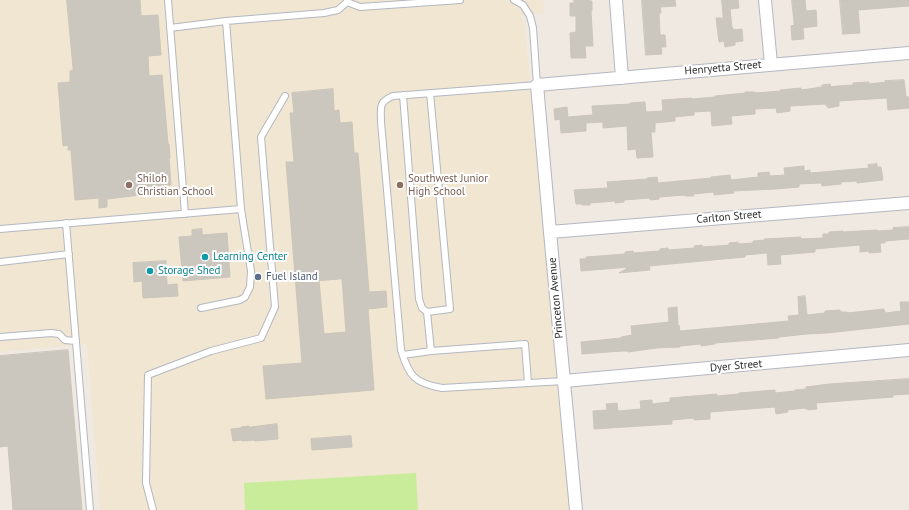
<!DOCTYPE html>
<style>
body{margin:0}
canvas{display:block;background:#efe9e1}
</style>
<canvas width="909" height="510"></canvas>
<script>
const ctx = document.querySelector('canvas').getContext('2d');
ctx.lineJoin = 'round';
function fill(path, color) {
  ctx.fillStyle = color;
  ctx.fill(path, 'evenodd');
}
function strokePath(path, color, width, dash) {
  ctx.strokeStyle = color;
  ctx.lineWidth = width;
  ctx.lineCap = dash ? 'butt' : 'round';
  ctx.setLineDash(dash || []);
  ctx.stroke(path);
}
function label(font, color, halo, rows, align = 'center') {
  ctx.font = font + ' "PT Sans",sans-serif';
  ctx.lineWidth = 4;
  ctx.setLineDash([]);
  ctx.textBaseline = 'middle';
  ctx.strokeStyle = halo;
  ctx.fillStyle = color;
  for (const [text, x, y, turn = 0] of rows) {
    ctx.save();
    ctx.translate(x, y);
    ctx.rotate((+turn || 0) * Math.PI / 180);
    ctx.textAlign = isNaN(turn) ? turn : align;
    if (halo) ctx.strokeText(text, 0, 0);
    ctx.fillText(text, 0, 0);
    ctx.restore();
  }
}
const education = new Path2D(`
 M0 0H543L545 13 520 15 525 28 572 510H100L87 344 0 352Z`);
const pitch = new Path2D(`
 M416 473 418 510H245L244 483Z`);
const building = new Path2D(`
 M67 0H140L141 16 158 15 161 55 148 56 149 76 162 75 168 144H169L170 158H169L171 185 148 186 149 194 107 199V207L99 208V198L75 200 71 150H68V145L63 146 58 83 70 82V71L73 70Z
 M574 0H589V1H592V11H591L593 46H585L586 58H571L570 33 576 32V16H570V3H574Z
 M642 0H675L676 6 660 7 661 13H659L660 35H665L666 47H661L662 54 646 55Z
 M722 0H738L739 8 730 9 732 28H733V30L742 29 743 41 735 42V45L725 47 724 41 719 42 716 18H723Z
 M792 0H805L806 11 816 10 817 26 803 28 804 39 792 40 791 26 794 25Z
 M840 0H909V6L858 10 860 33 843 34Z
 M904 80 906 97H909V108L888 110 887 98 839 101V106L828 108V106H826V104L790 106V111L777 113 776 108 755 109V114L731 116 732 124 712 126 711 111 694 112V115L675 117V121L655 123V132H651L653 157 637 158 636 149 628 150 627 126 603 128V122L586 123V131L561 133 560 119 555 120 554 109 567 107 568 117 593 115 592 106 630 104V103L645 102 646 112 663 111 662 100 692 98V99L715 97V96L745 93V92H755V93L781 91 780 90 801 88V90L822 87V85L830 84 831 87 837 86 853 85V83L869 82V84L886 82 885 81Z
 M333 89 334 111 339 110 340 123 352 122 354 153H358L369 292 386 291 387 307 368 309 374 390 266 399 263 366 302 363 286 162H294L290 113H294L292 93ZM342 279 346 332 324 334 319 281Z
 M877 164V167H881L883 180 857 183V181L841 182V184L822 186 821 183 799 184V187L776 189 733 191 734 193 714 195V192L693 194 694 196H685V195L659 197V199L650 200V198L624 200V202L615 203V201L590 203V205H582V204H576L574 190 608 188 607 182 647 179V178L657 177 658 183 711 178V177L730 175 731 180 758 177V173L769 172 770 176 785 175 784 168 804 166V171L810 170V173L869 168 868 165Z
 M909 227V239L885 241V243H880L881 252 869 253V251L860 252V245L815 249V252L780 255 781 264 768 265 767 253 745 255V257L649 266 650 270 619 273 629 267 581 271 580 259H586V257L625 254V252L633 251V253L660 251V249L668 248V250L695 248 694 246 702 245V247L718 246 729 245V243L738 242V244L753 243V241L765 240 764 239 801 237V239L823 238V234H829V232L843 231V232L877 230V231L893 230V228Z
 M202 229V235L227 233 230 277 183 281 179 237 192 236V230Z
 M166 261 167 285 177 284 178 296 143 298 142 281 134 282 133 263Z
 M805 296 807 315 825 313V311L840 310 841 312H847V313L884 309 885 313 901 311 900 302H909V324L827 333 807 334 779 337V338L715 343V344L701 346V344L680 346V347L657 348 628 352V351H622L582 354 581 342 621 338V337L632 335 631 326 669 322 668 308 677 307 678 325H679L680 331 713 328 789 321 788 316 799 315 798 297Z
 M68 350 82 510H13L8 446 0 447V356Z
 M909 379V394L893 395V397L816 403 817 409 808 410V409H805V408L787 410 788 412 776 414 775 407 710 412V419L694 420V418L672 420V424L594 429 593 411 607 410 606 404 617 403 618 411 641 409 640 401 652 400V404L670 402V398L717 394V396L739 394V393L775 390V393L795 391V390L806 389V387L829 384Z
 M277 424 278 439 255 441 254 440 242 441V440L233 441 231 429 241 428V427L249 426V427Z
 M351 436 352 447 312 450 311 439Z`);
const lane = new Path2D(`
 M168 0 185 214
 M514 0 523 5 530 16 533 28 537 85 393 96C378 102 381 108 381 122L401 350C409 376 414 383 442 388L564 381
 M347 2 360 7 460 0
 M170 28 226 21
 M403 95 419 299 422 308 427 312 450 309 430 93
 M66 223 90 510
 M0 229 241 209 226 21 324 13 338 10 347 2V0
 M0 262 69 254
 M201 308 240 300 245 297 250 287 251 271 241 209
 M0 337 51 333 59 334 65 340 76 341
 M431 351 525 344 528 383
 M403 355 431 351 427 312
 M153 510 146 483 148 375 211 351 261 338 275 307 261 137 285 96`);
const street = new Path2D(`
 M616 0 622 78
 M765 0 771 64
 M550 232 909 203
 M564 381 909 350
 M576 510 550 232 537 85 909 53`);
const markers = [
 [129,185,4,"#8d6e63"],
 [400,185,4,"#8d6e63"],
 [205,257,4,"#0f9aa8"],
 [150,271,4,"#0f9aa8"],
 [258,277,4,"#5c6f8a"]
];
const streetNames = [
 ["Henryetta Street",723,68,-5],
 ["Carlton Street",729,217,-5],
 ["Princeton Avenue",556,298,-95],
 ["Dyer Street",736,366,-5]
];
const educationNames = [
 ["Shiloh",137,179],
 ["Christian School",137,192],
 ["Southwest Junior",408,179],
 ["High School",408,192]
];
const cultureNames = [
 ["Learning Center",213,257],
 ["Storage Shed",158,271]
];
const serviceNames = [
 ["Fuel Island",266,277]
];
fill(education, '#f0e6d1');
fill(pitch, '#c9ec9a');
fill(building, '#cbc7bf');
strokePath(building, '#cbc5ba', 1);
strokePath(lane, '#b4b7c1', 8);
strokePath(street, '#b4b7c1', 14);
strokePath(lane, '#fff', 6);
strokePath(street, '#fff', 12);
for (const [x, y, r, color] of markers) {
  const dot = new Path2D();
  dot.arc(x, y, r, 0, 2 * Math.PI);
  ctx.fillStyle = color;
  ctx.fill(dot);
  strokePath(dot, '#fff', 1.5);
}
label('11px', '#2e2e2e', '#fff', streetNames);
label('11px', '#785e54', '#fff', educationNames, 'left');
label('11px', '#0d838f', '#fff', cultureNames, 'left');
label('11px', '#4e5e75', '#fff', serviceNames, 'left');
</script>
